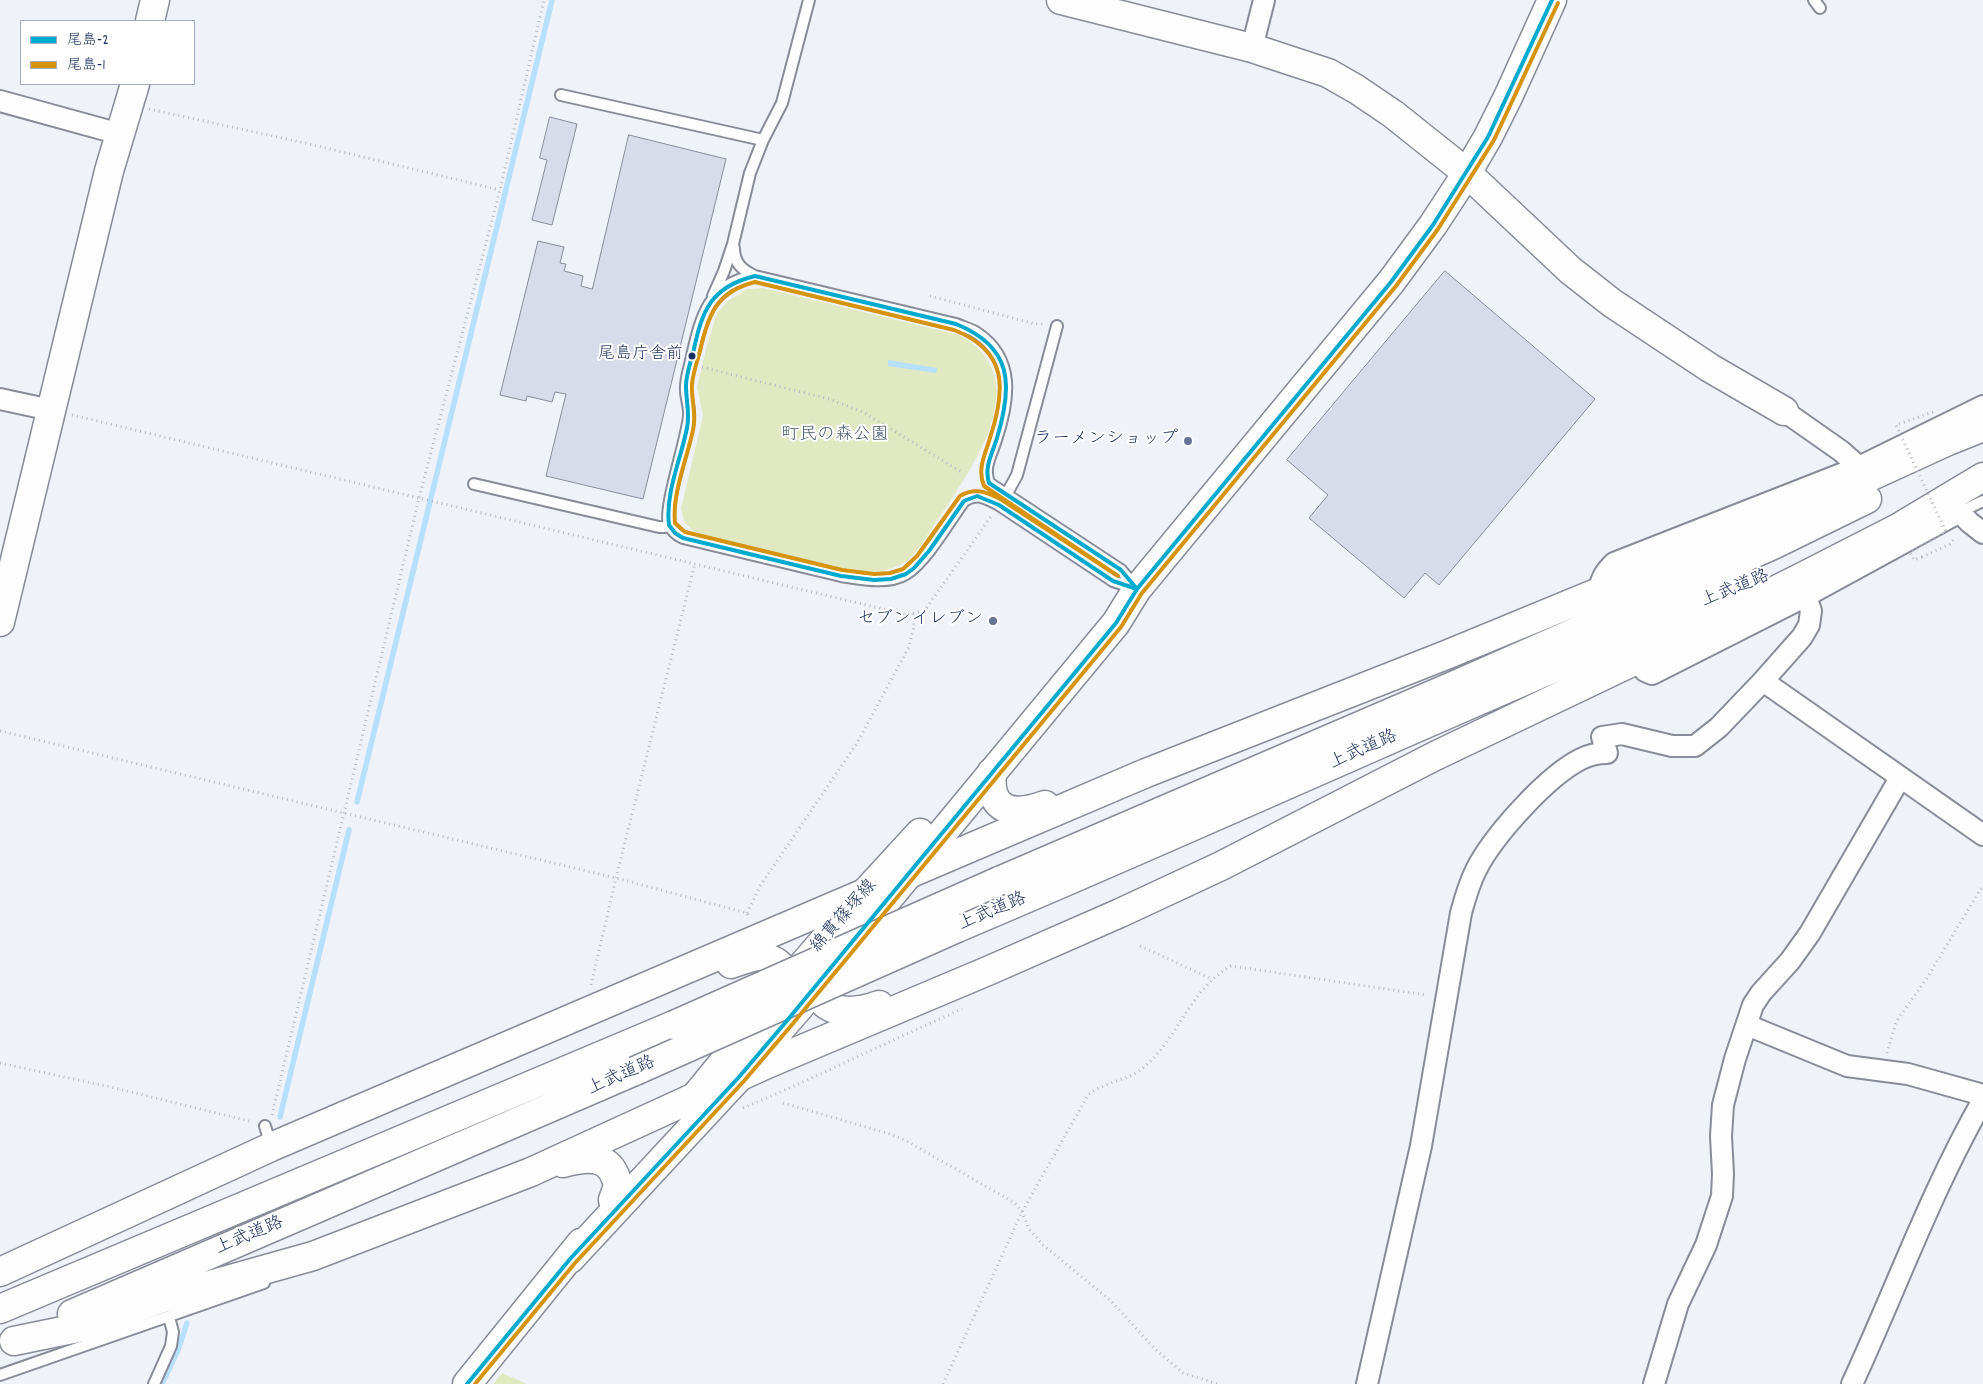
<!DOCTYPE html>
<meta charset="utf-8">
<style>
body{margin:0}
#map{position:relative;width:1983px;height:1384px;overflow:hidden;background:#f0f2fa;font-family:Dekko,"Klee One",sans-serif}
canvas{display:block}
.legend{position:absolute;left:20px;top:20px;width:175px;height:65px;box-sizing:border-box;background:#fff;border:1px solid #a4acbf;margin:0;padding:6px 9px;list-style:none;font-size:15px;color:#1b2f5e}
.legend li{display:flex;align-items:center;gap:10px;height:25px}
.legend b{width:25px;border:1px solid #a4acbf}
</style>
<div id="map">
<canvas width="1983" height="1384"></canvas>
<ul class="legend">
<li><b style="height:6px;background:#00a9ce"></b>尾島-2</li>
<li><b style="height:6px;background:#d6940e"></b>尾島-1</li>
</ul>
</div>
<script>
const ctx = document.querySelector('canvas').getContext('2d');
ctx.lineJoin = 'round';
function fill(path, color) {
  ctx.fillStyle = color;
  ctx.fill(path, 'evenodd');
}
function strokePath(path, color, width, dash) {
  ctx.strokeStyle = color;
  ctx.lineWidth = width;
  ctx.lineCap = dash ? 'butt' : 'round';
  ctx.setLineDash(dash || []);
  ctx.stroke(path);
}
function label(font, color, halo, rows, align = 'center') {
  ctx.font = font + ' Dekko,"Klee One",sans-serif';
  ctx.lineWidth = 4;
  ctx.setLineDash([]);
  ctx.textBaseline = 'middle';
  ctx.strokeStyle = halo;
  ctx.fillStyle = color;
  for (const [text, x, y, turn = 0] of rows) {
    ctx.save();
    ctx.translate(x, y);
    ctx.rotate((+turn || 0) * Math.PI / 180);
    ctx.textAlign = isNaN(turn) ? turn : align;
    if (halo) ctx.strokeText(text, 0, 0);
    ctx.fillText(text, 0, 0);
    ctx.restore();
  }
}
const green = new Path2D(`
 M763 288 959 335C978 345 993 361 996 384 998 399 993 419 988 433 975 465 954 496 934 525 926 537 918 552 907 561 902 564 895 567 890 569 857 580 786 556 752 548 733 544 698 539 685 523 683 519 682 512 681 508L703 416 697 387 707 345 717 313 728 301 747 289Z
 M502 1373 527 1384H493Z`);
const water = new Path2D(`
 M888 360 937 368 936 373 888 366Z`);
const stream = new Path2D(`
 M357 802 552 0
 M280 1117 349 830
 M162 1384 178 1350 187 1323`);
const building = new Path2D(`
 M550 117 577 124 552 225 532 220 547 160 540 158Z
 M629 135 726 159 643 499 546 476 566 394 555 392 552 402 527 396 526 401 500 395 538 241 564 247 560 263 566 264 564 271 583 276 581 286 592 289Z
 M1445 271 1595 399 1439 585 1425 573 1404 598 1309 518 1328 495 1287 460Z`);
const path = new Path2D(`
 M149 109 305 143 500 190
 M930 296 1035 324H1044
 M702 367 829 399 863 412 963 473
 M72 415 908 615 925 610 992 515
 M1922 557 1950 544 1955 537
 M0 731 616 878 747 913 749 918
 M747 913 760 886 857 743 909 647 914 626 913 613
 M1140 946 1212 979
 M591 985 616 878 695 563
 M1887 1053 1896 1022 1927 978 1983 885
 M0 1063 115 1088 253 1122
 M783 1103 890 1134 905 1140 1015 1203 1022 1212 1029 1229 1043 1245 1111 1301 1156 1350 1183 1373 1218 1384
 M743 1108C817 1077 889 1041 962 1009
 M272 1115 419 498 500 190 544 0
 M943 1384 1022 1212 1088 1095C1104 1082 1129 1080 1143 1068 1178 1039 1190 989 1231 966L1427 995`);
const lane = new Path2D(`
 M1814 0 1820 8
 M561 95 763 140
 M734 248C734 263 742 270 755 276
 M755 276 956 324C963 327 971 329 977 333 1016 359 1009 401 996 440 991 456 983 467 989 483L1121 570 1137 589 1113 581 999 505C986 498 977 492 964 501 950 520 926 562 906 574 888 585 861 579 841 576L683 538C677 535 672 531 669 525 663 508 687 440 689 416 690 408 686 399 686 390 685 379 690 367 692 356 701 316 709 283 755 276Z
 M713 296 724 271 733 244 750 173 763 140 782 103 809 0
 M474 484 659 527H670
 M1006 495 1017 475 1057 326
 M1960 512 1983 501
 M265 1126 271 1146
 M0 1375 264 1283
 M154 1384 171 1346 173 1332 169 1317`);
const street = new Path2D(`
 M1252 48 1264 0
 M0 101 120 134
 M0 399 51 410
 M1784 411 1841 451 1859 467
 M1599 591C1601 578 1605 572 1614 563L1859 467 1983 406
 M1636 660 1645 671 1652 674 1806 596 1960 512 1969 522 1983 533
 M1763 681 1983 835
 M1747 1025 1847 1066 1908 1074 1983 1095
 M1367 1384 1421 1146 1461 913C1465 898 1469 884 1476 870 1493 836 1547 776 1581 759 1589 755 1598 753 1607 753L1602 737 1622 734 1672 746H1695L1719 727 1763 681 1802 637 1809 625 1811 611 1806 596
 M1654 1384 1678 1304 1706 1245 1722 1196 1723 1174 1721 1136 1723 1105 1735 1059 1753 1005 1761 993 1790 961 1810 933 1900 778
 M1852 1384C1896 1289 1931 1191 1983 1100`);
const secondary = new Path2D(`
 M1061 0 1252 48 1328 73 1356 89 1393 114 1467 173 1570 270 1612 303 1710 368 1784 411
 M150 21 155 0
 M0 622 109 171 135 84
 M844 952 1116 623 1137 589 1391 282 1433 225 1467 173 1488 137 1508 97 1552 0
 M796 973 864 894 920 833
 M690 1103 766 1010
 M570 1259 739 1077 801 1005
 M467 1384 581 1243`);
const highway = new Path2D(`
 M992 772C988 811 1012 817 1045 805
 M999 881 1455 685 1773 545 1867 499
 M957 928C1223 816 1485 694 1752 584
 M731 964C740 961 749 957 757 956 763 955 767 958 772 960 796 971 787 1003 785 1023
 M816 967C808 1013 845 1017 879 1005
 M563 1163C589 1156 612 1154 618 1186L613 1200
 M0 1272 271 1147 958 853 1146 773 1446 655 1793 512 1948 441 1983 427
 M0 1309 674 1025
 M72 1314 635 1071
 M14 1341 92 1325 160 1299 313 1256 531 1172 767 1064 990 970 1120 913 1221 866 1435 756 1636 660 1798 579 1898 528 1983 477`);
const pathBridge = new Path2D(`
 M1922 557 1914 560 1910 552 1946 532 1896 425 1933 412`);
const highwayBridge = new Path2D(`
 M674 1025 999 881
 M635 1071 957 928`);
const bus1 = new Path2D(`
 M755 276 956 324C1013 347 1013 385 997 438 992 454 984 467 989 483L1121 570 1137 589 1113 581 999 505 977 496 964 501 929 551 914 568 906 574 891 579 874 580 841 576 683 538 675 533 669 525C665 493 681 459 687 428 690 413 686 401 686 386 686 375 690 364 693 353 702 311 710 287 755 276Z
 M467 1384 570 1259 739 1077 785 1023 1116 623 1137 589 1391 282 1433 225 1488 137 1552 0`);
const bus2 = new Path2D(`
 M755 282 954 330C1008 351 1006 389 990 438 985 455 977 469 984 486L1118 576 1002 500C987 492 975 487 960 496L917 556 903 569 890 573 874 574 842 570 685 532 675 523C672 493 687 459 693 430 697 413 691 401 692 384 693 373 697 362 700 351 708 315 716 292 755 282Z
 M475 1384 575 1263 744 1081 790 1027 1121 627 1142 593 1396 286 1438 229 1494 140 1558 3`);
const markers = [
 [692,356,4.5,"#1b2f5e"],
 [1188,441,5,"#667395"],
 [993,621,5,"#667395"]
];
const busNames = [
 ["尾島庁舎前",683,356]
];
const parkNames = [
 ["町民の森公園",835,437]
];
const poiNames = [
 ["ラーメンショップ",1178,441],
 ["セブンイレブン",983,621]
];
const streetNames = [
 ["上武道路",1736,590,-22],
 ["上武道路",1364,751,-24],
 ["上武道路",993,913,-23],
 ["綿貫篠塚線",845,917,-49],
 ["上武道路",622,1077,-24],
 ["上武道路",250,1237,-23]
];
fill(green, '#e1e9c3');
fill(water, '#b6e0fd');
strokePath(stream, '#b6e0fd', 5.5);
fill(building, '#d8dcea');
strokePath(building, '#878c98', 1);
strokePath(lane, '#878c98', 14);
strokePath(street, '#878c98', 24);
strokePath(secondary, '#878c98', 31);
strokePath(highway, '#878c98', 31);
strokePath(path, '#b7bac0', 3, [1, 4]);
strokePath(lane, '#fdfdfe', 10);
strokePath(street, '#fdfdfe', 20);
strokePath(secondary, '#fdfdfe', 28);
strokePath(highway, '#fdfdfe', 28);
strokePath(highwayBridge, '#878c98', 31, []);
strokePath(pathBridge, '#b7bac0', 3, [1, 4]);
strokePath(highwayBridge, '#fdfdfe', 28);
strokePath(bus1, '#00a9ce', 4);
strokePath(bus2, '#d6940e', 4);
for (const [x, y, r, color] of markers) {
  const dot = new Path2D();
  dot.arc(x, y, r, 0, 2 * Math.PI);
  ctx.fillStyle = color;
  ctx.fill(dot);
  strokePath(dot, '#fff', 2);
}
label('17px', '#1b2f5e', '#fff', busNames, 'right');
label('18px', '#4a5c6c', '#fff', parkNames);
label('18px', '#1b2f5e', '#fff', poiNames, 'right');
label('18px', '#1b2f5e', '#fff', streetNames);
</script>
